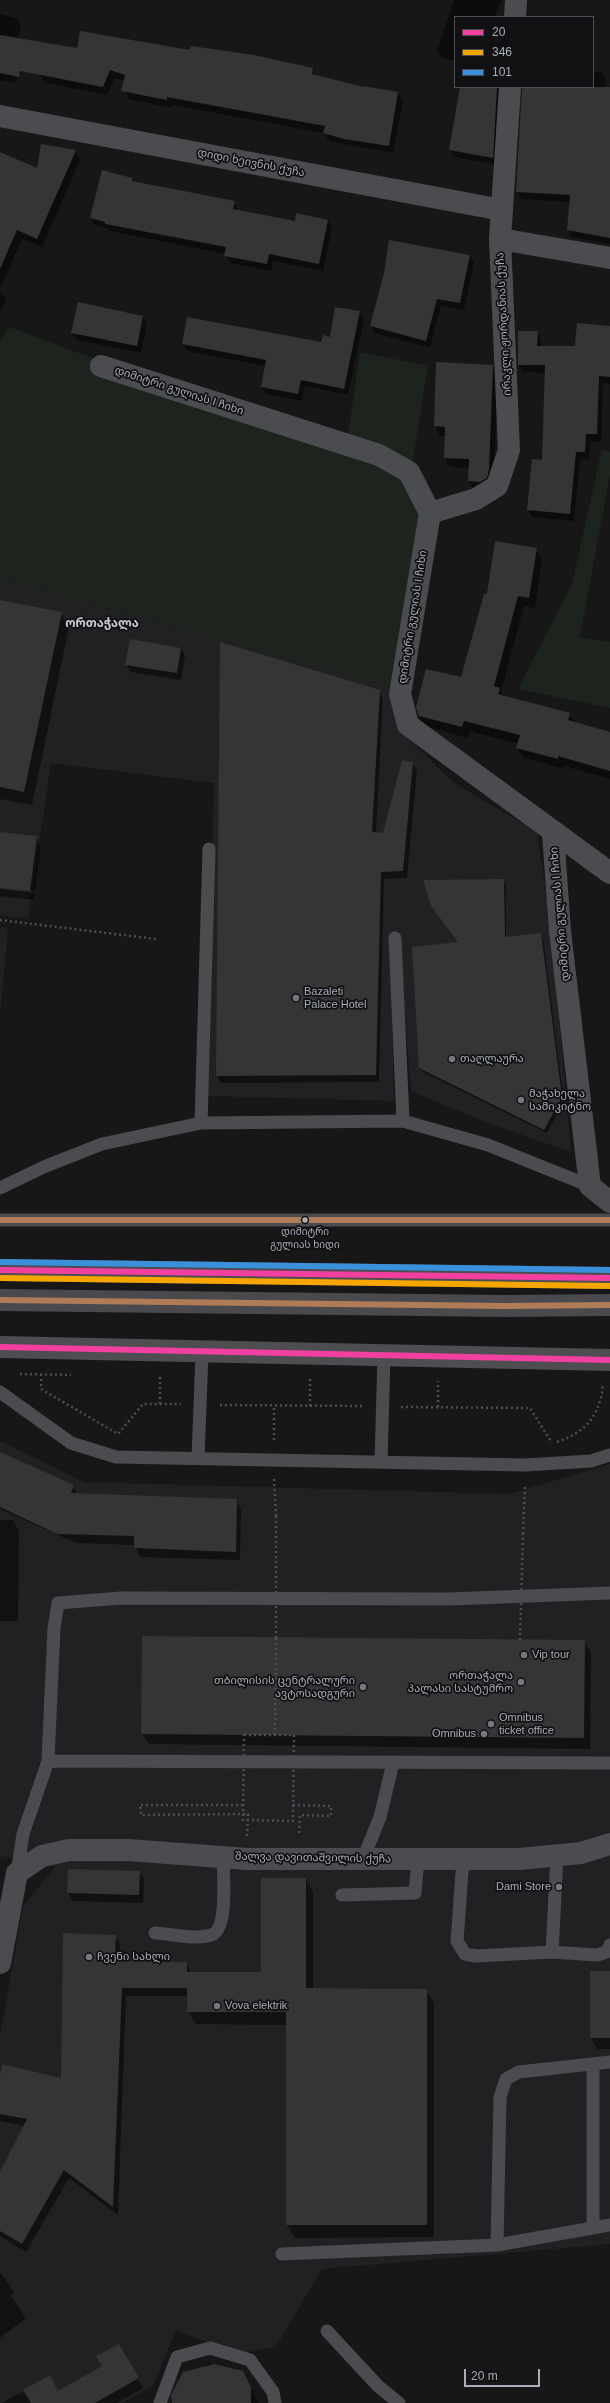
<!DOCTYPE html>
<meta charset="utf-8">
<style>
body{margin:0}
#map{position:relative;width:610px;height:2403px;overflow:hidden;background:#171717;font-family:Helvetica,sans-serif}
canvas{display:block}
.legend{position:absolute;left:454px;top:16px;width:140px;height:72px;box-sizing:border-box;background:#111113;border:1px solid #4d4f55;margin:0;padding:5px 7px;list-style:none;font-size:12px;color:#a8adb8}
.legend li{display:flex;align-items:center;gap:8px;height:20px}
.legend b{width:20px;border:1px solid #4d4f55}
.scale{position:absolute;left:464px;top:2369px;width:76px;height:18px;box-sizing:border-box;border:2px solid #a8adb8;border-top:0;padding-left:5px;font-size:12px;line-height:14px;white-space:nowrap;color:#a8adb8;-webkit-text-stroke:3px #111113;paint-order:stroke}
</style>
<div id="map">
<canvas width="610" height="2403"></canvas>
<ul class="legend">
<li><b style="height:5px;background:#f240a1"></b>20</li>
<li><b style="height:5px;background:#f7a600"></b>346</li>
<li><b style="height:5px;background:#3a90db"></b>101</li>
</ul>
<div class="scale">20 m</div>
</div>
<script>
const ctx = document.querySelector('canvas').getContext('2d');
ctx.lineJoin = 'round';
function fill(path, color) {
  ctx.fillStyle = color;
  ctx.fill(path, 'evenodd');
}
function strokePath(path, color, width, dash) {
  ctx.strokeStyle = color;
  ctx.lineWidth = width;
  ctx.lineCap = dash ? 'butt' : 'round';
  ctx.setLineDash(dash || []);
  ctx.stroke(path);
}
function label(font, color, halo, rows, align = 'center') {
  ctx.font = font + ' Helvetica,"Noto Sans Georgian",sans-serif';
  ctx.lineWidth = 3.5;
  ctx.setLineDash([]);
  ctx.textBaseline = 'middle';
  ctx.strokeStyle = halo;
  ctx.fillStyle = color;
  for (const [text, x, y, turn = 0] of rows) {
    ctx.save();
    ctx.translate(x, y);
    ctx.rotate((+turn || 0) * Math.PI / 180);
    ctx.textAlign = isNaN(turn) ? turn : align;
    if (halo) ctx.strokeText(text, 0, 0);
    ctx.fillText(text, 0, 0);
    ctx.restore();
  }
}
const built = new Path2D(`
 M0 578 394 688 401 732 454 783 537 832 551 925 571 1152 485 1122 411 1091 399 933 390 936 394 1101 208 1096 214 783 51 763 28 919 0 915Z
 M0 927 8 928 0 1017Z
 M0 1441 84 1482 509 1494 610 1464V2244L322 2269 276 2347 248 2352 219 2347 176 2330 153 2386 122 2403H0V2037L23 1906 56 1866 0 1856Z`);
const green = new Path2D(`
 M9 327 372 462 401 478 420 516 394 688 0 578V342Z
 M360 352 428 366 412 465 348 436Z
 M602 449 610 452V474L580 637 610 642V708L518 689 572 584Z`);
const shadow = new Path2D(`
 M454 0H501L495 17H455V61L442 58 437 51Z
 M0 14 16 18 21 26 18 39 36 49 15 83 0 80Z
 M53 45 78 50 191 51 312 69 316 76 363 89 398 93 403 101 393 153 329 141 324 133 172 105 171 108 129 99 125 91 126 82 115 78 107 95 45 83 40 75Z
 M593 71 602 73 606 80 601 115 610 117V244L572 237 568 230 570 202 521 199 517 191 523 87H593Z
 M461 87H503L497 165 454 157 450 150Z
 M75 151 80 160 42 247 22 239 0 289V167L38 170Z
 M132 179 134 182 234 202 238 211 296 222 328 220 332 228 323 271 273 261 271 271 230 263 226 254 110 231 109 229 95 225 91 218Z
 M437 249 470 255 474 263 464 310 441 306 430 348 375 333 371 326Z
 M0 291 6 301 0 313Z
 M360 312 364 319 348 395 305 386 302 401 266 394 262 387 266 366 187 351 183 344 322 343 331 338Z
 M143 317 147 324 141 353 77 340 72 333Z
 M610 327V384L603 383 601 442H590L589 460 580 459 574 521 532 517 528 509 543 461 546 373 523 372 519 365 537 332 541 339V347H576Z
 M437 363 492 366 498 375 494 479 475 491 469 481 470 468 450 467 445 458 446 436H440L435 426Z
 M536 549 542 559 535 608 524 606 501 692 504 697 569 714 575 723 610 733V779L564 766V769L524 758 517 748 519 744 470 731 468 738 426 726 419 716 461 679 488 596Z
 M0 601 61 613 69 627 32 805 0 799Z
 M181 648 185 656 181 680 131 672 126 664Z
 M379 691 383 699 376 833 384 834 412 763 417 771 407 878 384 879 379 1082 221 1083 217 1076Z
 M0 833 36 837 41 846 34 900 0 896V889L35 893V891L0 887Z
 M503 880 506 884V938L541 934 543 938 564 1102 547 1133 423 1072 420 1068 459 943Z
 M0 1453 73 1486 78 1495 236 1500 241 1509 240 1560 140 1557 135 1545 76 1543 0 1509Z
 M0 1520H13L19 1531 18 1621H0Z
 M584 1641 591 1652 590 1749 149 1744 142 1733Z
 M69 1870 139 1872 144 1879 143 1903 73 1901 68 1893Z
 M306 1879 313 1892V1989L426 1990 434 2003V2237L295 2238 287 2224V2025L196 2024 188 2011V1996H126L118 2215 69 2178 26 2252 0 2236V2179L25 2126 0 2121V2081L62 2079 115 1936 120 1944 119 1962 187 1963 191 1973H262Z
 M591 1972H610V2049H597L591 2038Z
 M0 2272 14 2292 11 2296 26 2318 0 2338Z
 M119 2345 143 2388 117 2403H2L49 2377 58 2392 103 2366Z
 M207 2363 242 2372 259 2403H173L216 2379Z`);
const building = new Path2D(`
 M80 31 190 50 191 46 254 55 313 68 312 74 363 87V86L398 92 389 146 344 139 323 133 325 126 167 97V100L121 91 125 75 110 70 103 87 20 71 19 77 0 73V35L77 48Z
 M460 87H497L493 158 449 150Z
 M522 87H610V238L567 230 570 195 516 192Z
 M41 144 76 150 37 239 17 230 0 269V152L37 168Z
 M102 170 132 178V181L235 201 233 209 295 221 296 213 328 220 319 264 269 254 267 264 224 256 226 247 105 224V222L90 218Z
 M389 240 470 255 460 303 437 299 426 341 370 326 384 273Z
 M78 302 143 316 137 346 71 333Z
 M335 307 360 311 344 389 301 380 298 394 261 387 266 360 182 344 187 317 321 342 323 335 330 337Z
 M577 323 610 326V377L599 376 597 434H586L585 452H576L570 514 527 510 532 459 542 460 545 365H518V331H538L537 346H575Z
 M436 362 493 365 489 469 487 478 480 482 468 481 469 459 444 458 445 427 434 426Z
 M495 541 537 548 529 598 518 596 494 686 500 688 498 694 570 713 568 720 610 732V771L558 756V759L516 748 520 735 464 721 462 727 419 716 416 707 426 669 461 677 484 594H487Z
 M0 600 62 612 24 792 0 787Z
 M130 639 181 648 177 673 125 665Z
 M220 642 380 690 372 832 383 833 402 760 413 762 403 871 381 872 376 1075 216 1076Z
 M0 832 37 836 30 891 0 888Z
 M504 879 505 937 541 933 562 1097 544 1130 419 1068 412 947 458 942 431 906 423 880Z
 M0 1452 74 1485 71 1493 237 1499 236 1552 134 1548V1536L57 1534 0 1507Z
 M142 1636 585 1640 584 1738 141 1734Z
 M68 1869 140 1871 139 1895 67 1893Z
 M261 1878H306V1988L427 1989V2225H286V2012H187V1972H261Z
 M63 1933 116 1935 115 1961 187 1962V1988H122L113 2207 64 2170 22 2244 0 2231V2172L27 2119 0 2114V2076L2 2064 61 2078Z
 M590 1971H610V2038H590Z
 M119 2344 139 2378 95 2403H31L23 2390 50 2375 58 2391 102 2366 96 2356Z
 M214 2364 243 2371 251 2387V2403H172L171 2395 183 2372Z`);
const path = new Path2D(`
 M0 920 156 939
 M20 1374 71 1375
 M41 1374V1389L118 1434 143 1404H181
 M160 1404V1376
 M220 1405 363 1406
 M310 1406V1378
 M401 1407 530 1408 552 1443
 M438 1407V1381
 M274 1440V1405
 M557 1442C585 1432 597 1419 603 1389L601 1384
 M274 1479 276 1516
 M523 1534 525 1484
 M275 1735 276 1638
 M243 1805H140L141 1815 248 1814 247 1836
 M293 1805 331 1806V1816L300 1815 299 1836`);
const service = new Path2D(`
 M395 938 403 1121
 M201 1123 209 849
 M0 1188 46 1166 102 1144 201 1123 403 1121 488 1145 590 1186
 M0 1220H610
 M0 1392 71 1443 116 1457 525 1465 591 1461 610 1455
 M198 1458 202 1353
 M381 1462 384 1355
 M48 1761 610 1763
 M363 1859 380 1817 393 1763
 M463 1859 457 1941 465 1954 476 1956 552 1952 597 1955 607 1952 610 1945
 M17 1873 23 1834 48 1761 54 1628 58 1603 121 1598 448 1599 610 1593
 M342 1895 415 1893 418 1859
 M155 1933C172 1934 195 1940 211 1935 229 1930 223 1872 223 1856
 M552 1952 557 1856
 M593 2228V2065
 M497 2245 500 2097 506 2079 519 2072 610 2062
 M282 2254 497 2245 610 2225
 M327 2331 378 2386 399 2403
 M160 2403 177 2357 210 2348 250 2360 273 2392 275 2403`);
const minor = new Path2D(`
 M515 17 516 0
 M0 116 502 210
 M500 239 610 258
 M101 366 379 455 409 472 430 513 400 694 408 725 610 873
 M430 513 476 499 497 486 509 450 500 239 510 87
 M553 833 560 931 590 1186 610 1202
 M0 1963 17 1873 42 1856 69 1850H128L247 1859H520L581 1853 610 1844`);
const secondary = new Path2D(`
 M0 1300 505 1306 610 1305`);
const trunk = new Path2D(`
 M0 1270 610 1278
 M0 1347 610 1360`);
const pathBridge = new Path2D(`
 M276 1516V1638
 M520 1640 523 1534
 M244 1735H294L293 1821 243 1820Z`);
const bus1 = new Path2D(`
 M0 1270 610 1278
 M0 1347 610 1360`);
const bus2 = new Path2D(`
 M0 1278 610 1286`);
const bus3 = new Path2D(`
 M0 1262 610 1270`);
const bus4 = new Path2D(`
 M0 1220H610
 M0 1300 505 1306 610 1305`);
const markers = [
 [296,998,4,"#757880"],
 [452,1059,4,"#757880"],
 [521,1100,4,"#757880"],
 [305,1220,3.5,"#a8adb8"],
 [524,1655,4,"#757880"],
 [521,1682,4,"#757880"],
 [363,1687,4,"#757880"],
 [491,1724,4,"#757880"],
 [484,1734,4,"#757880"],
 [559,1887,4,"#757880"],
 [89,1957,4,"#757880"],
 [217,2006,4,"#757880"]
];
const busNames = [
 ["დიმიტრი",305,1232],
 ["გულიას ხიდი",305,1245]
];
const streetNames = [
 ["დიდი ხეივნის ქუჩა",251,163,11],
 ["ირაკლი ჟორდანიას ქუჩა",504,324,-93],
 ["დიმიტრი გულიას I ჩიხი",179,391,18],
 ["დიმიტრი გულიას I ჩიხი",413,617,-81],
 ["დიმიტრი გულიას I ჩიხი",560,914,-95],
 ["შალვა დავითაშვილის ქუჩა",313,1858,1]
];
const poiNames = [
 ["Bazaleti",304,992],
 ["Palace Hotel",304,1005],
 ["თაღლაურა",460,1059],
 ["მაჭახელა",529,1094],
 ["სამიკიტნო",529,1107],
 ["Vip tour",532,1655],
 ["ორთაჭალა",513,1676,"right"],
 ["პალასი სასტუმრო",513,1689,"right"],
 ["თბილისის ცენტრალური",355,1681,"right"],
 ["ავტოსადგური",355,1694,"right"],
 ["Omnibus",499,1718],
 ["ticket office",499,1731],
 ["Omnibus",476,1734,"right"],
 ["Dami Store",551,1887,"right"],
 ["ჩვენი სახლი",97,1957],
 ["Vova elektrik",225,2006]
];
const neighbourhoodNames = [
 ["ორთაჭალა",102,624]
];
fill(built, '#212123');
fill(green, '#1d241e');
fill(shadow, '#0007');
fill(building, '#353536');
strokePath(path, '#4d4e52', 2.5, [2, 3]);
strokePath(service, '#4b4c50', 13);
strokePath(minor, '#4b4c50', 22);
strokePath(secondary, '#4a4a4e', 22);
strokePath(trunk, '#4e4e52', 22);
strokePath(pathBridge, '#4d4e52', 2.5, [2, 3]);
strokePath(bus1, '#f240a1', 6);
strokePath(bus2, '#f7a600', 6);
strokePath(bus3, '#3a90db', 6);
strokePath(bus4, '#b07c57', 6);
for (const [x, y, r, color] of markers) {
  const dot = new Path2D();
  dot.arc(x, y, r, 0, 2 * Math.PI);
  ctx.fillStyle = color;
  ctx.fill(dot);
  strokePath(dot, '#111113', 1.5);
}
label('10px', '#a8adb8', '#111113', busNames);
label('11px', '#a8adb8', '#111113', streetNames);
label('11px', '#a8adb8', '#111113', poiNames, 'left');
label('bold 12px', '#c9ccd4', '#111113', neighbourhoodNames);
</script>
